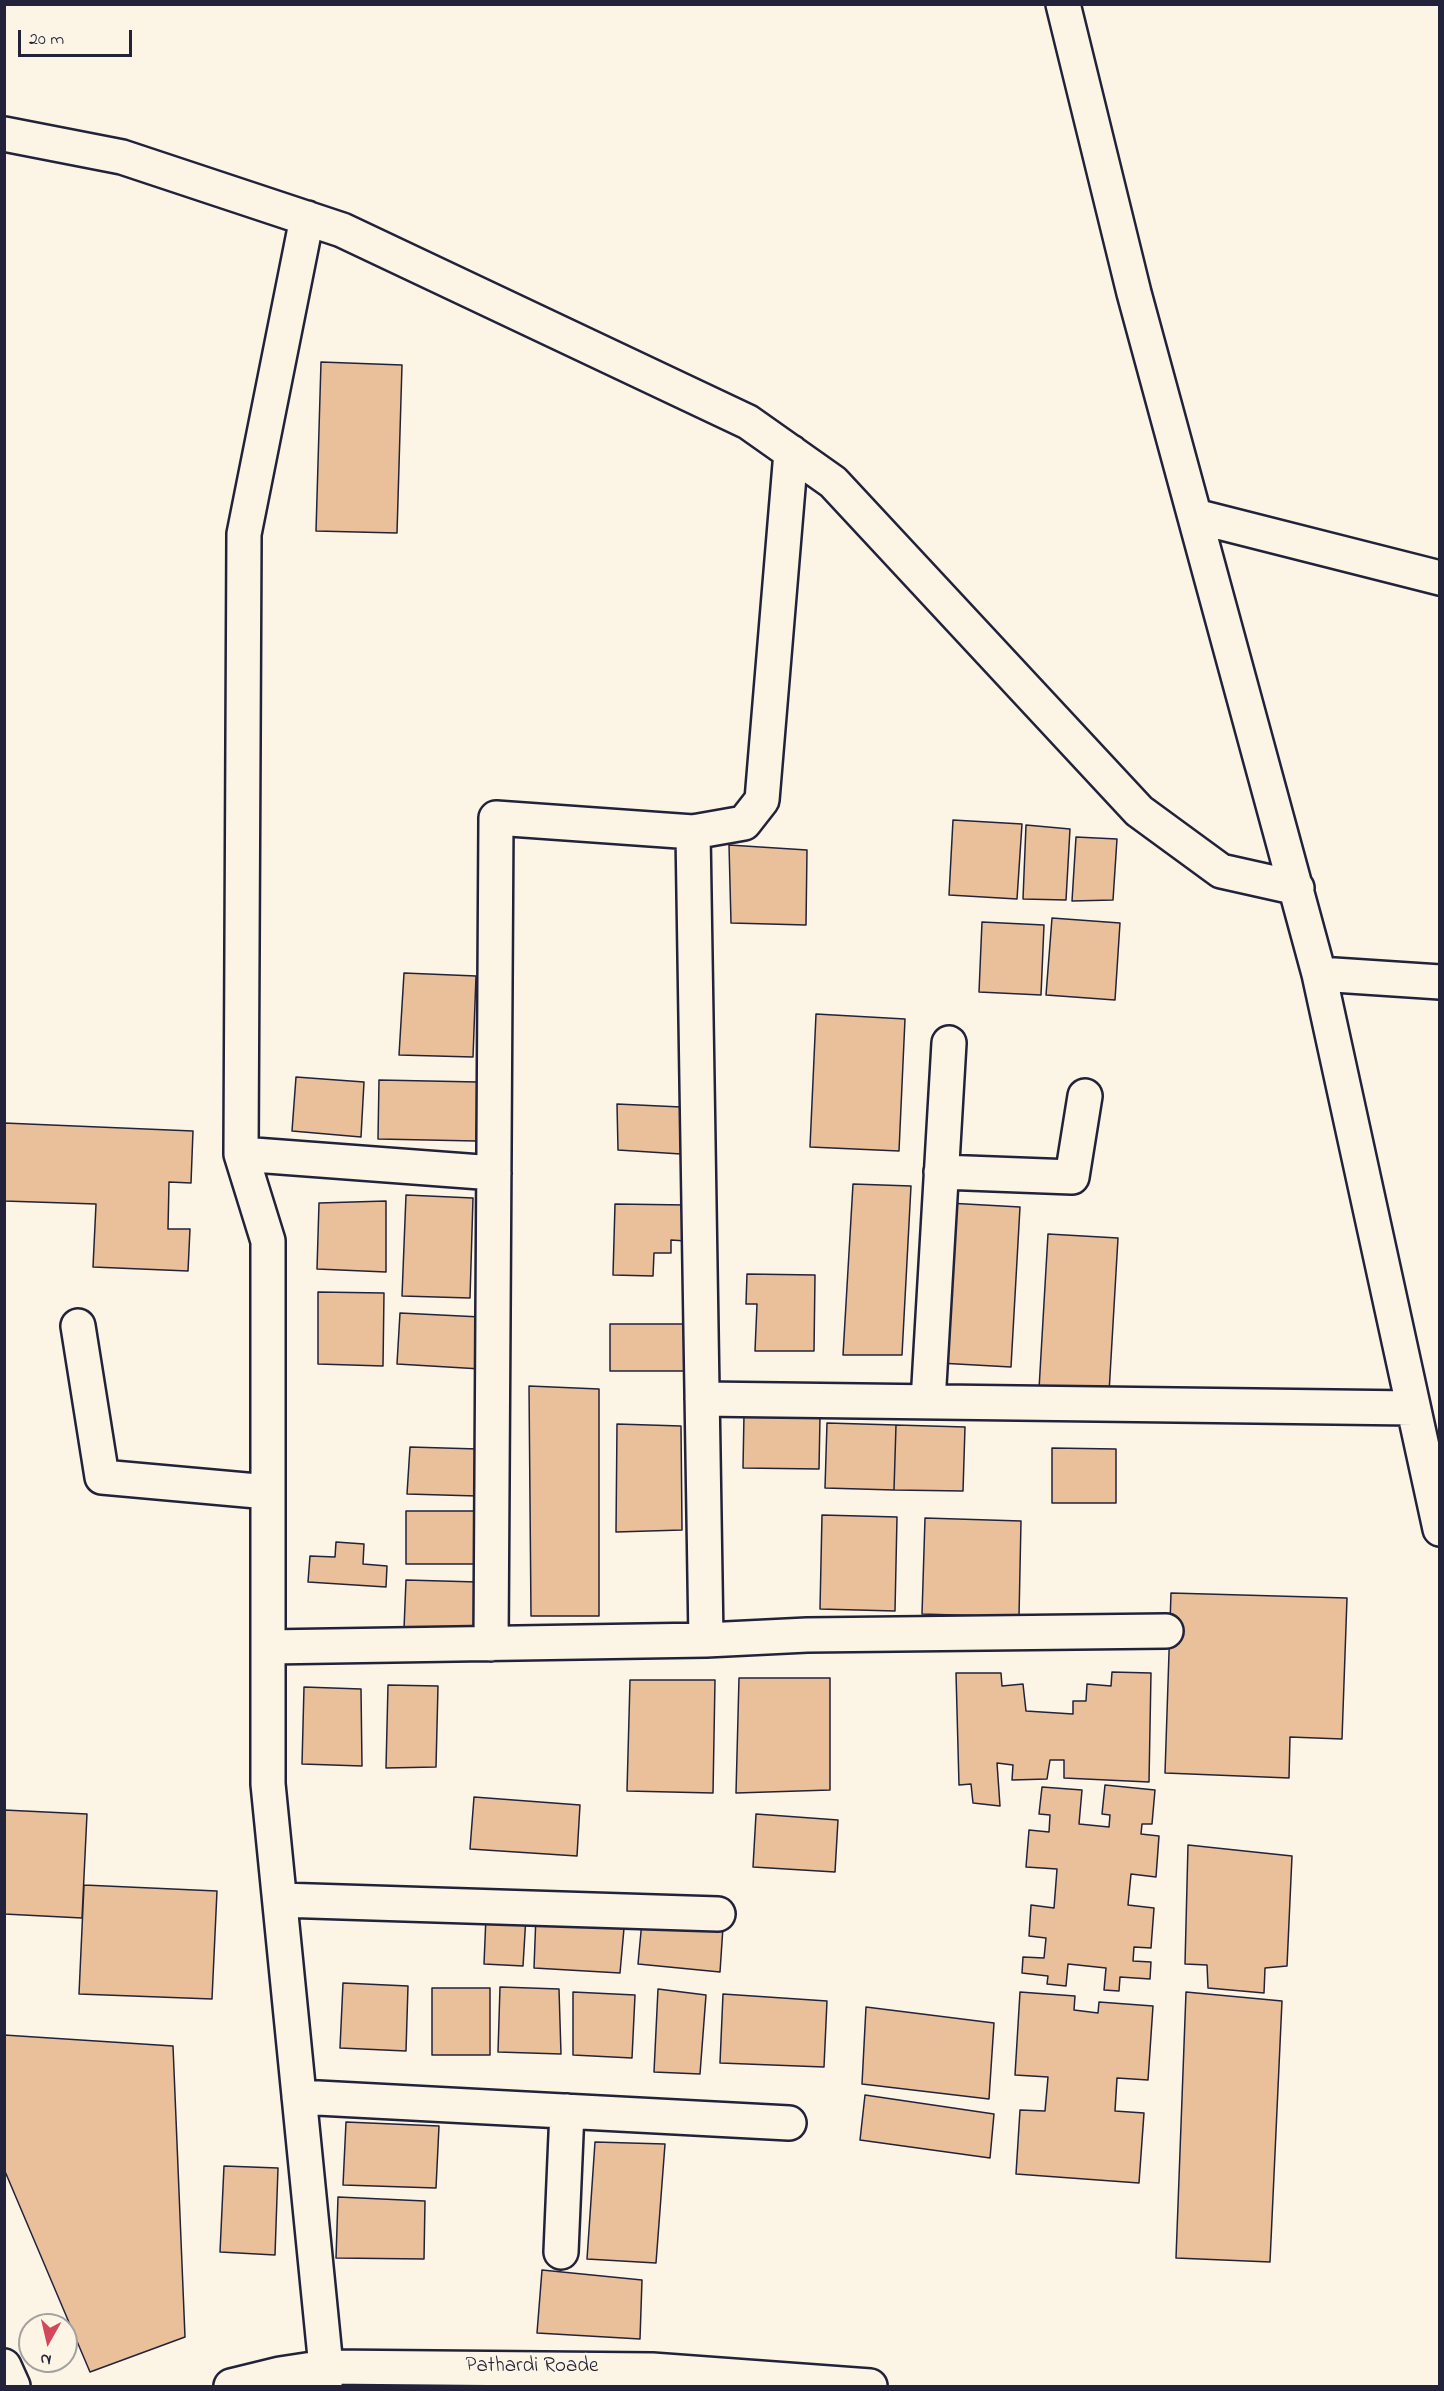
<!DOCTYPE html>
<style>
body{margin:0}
#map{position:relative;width:1444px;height:2391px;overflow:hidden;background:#fcf5e5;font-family:"Indie Flower",sans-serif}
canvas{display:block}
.frame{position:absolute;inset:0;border:6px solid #22223b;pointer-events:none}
.north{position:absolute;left:18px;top:2313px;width:60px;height:60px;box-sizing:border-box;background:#fcf5e5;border:2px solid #a5a1a1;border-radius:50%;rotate:188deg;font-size:16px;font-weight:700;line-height:24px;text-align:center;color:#22223b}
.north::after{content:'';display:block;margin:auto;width:21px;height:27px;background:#d1495b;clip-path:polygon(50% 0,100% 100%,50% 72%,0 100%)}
.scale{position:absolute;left:18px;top:30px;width:114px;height:27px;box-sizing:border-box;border:3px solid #22223b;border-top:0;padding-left:8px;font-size:18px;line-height:21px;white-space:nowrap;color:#22223b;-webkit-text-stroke:4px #fcf5e5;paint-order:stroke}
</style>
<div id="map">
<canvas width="1444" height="2391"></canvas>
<div class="frame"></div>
<div class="north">N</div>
<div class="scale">20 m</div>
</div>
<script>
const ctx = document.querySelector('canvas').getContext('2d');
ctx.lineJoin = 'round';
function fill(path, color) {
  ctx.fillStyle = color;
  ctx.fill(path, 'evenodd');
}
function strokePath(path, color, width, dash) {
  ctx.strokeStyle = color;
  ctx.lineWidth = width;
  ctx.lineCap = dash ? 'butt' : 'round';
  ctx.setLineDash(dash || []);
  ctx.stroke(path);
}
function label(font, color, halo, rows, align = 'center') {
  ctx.font = font + ' "Indie Flower",sans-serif';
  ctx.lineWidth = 4.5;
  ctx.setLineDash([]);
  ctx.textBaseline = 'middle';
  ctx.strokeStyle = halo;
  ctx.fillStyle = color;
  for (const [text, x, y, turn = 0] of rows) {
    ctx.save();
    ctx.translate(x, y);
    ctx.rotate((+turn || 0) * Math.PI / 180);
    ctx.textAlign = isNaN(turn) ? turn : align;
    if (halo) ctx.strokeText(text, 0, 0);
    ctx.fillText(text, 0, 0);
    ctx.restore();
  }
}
const building = new Path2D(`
 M321 362 402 365 397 533 316 531Z
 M953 820 1022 824 1017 899 949 895Z
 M1026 825 1070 829 1066 900 1023 899Z
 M1076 837 1117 839 1113 900 1072 901Z
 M729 845 807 850 806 925 731 923Z
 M1052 918 1120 923 1115 1000 1046 995Z
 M982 922 1044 925 1041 995 979 992Z
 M404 973 476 976 473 1057 399 1055Z
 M816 1014 905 1019 899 1151 810 1147Z
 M296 1077 364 1082 361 1137 292 1131Z
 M379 1080 478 1082 476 1141 378 1139Z
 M617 1104 681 1107V1154L618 1150Z
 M4 1123 193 1131 191 1183 169 1182 168 1229H190L188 1271 93 1267 96 1204 4 1201Z
 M853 1184 911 1186 902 1355H843Z
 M406 1195 473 1198 470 1298 402 1296Z
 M386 1201V1272L317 1269 319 1203Z
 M948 1203 1020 1207 1011 1367 939 1363Z
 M615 1204 687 1205 686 1241 671 1240V1253H654L653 1276 613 1275Z
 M1048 1234 1118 1238 1109 1393 1039 1389Z
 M747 1274 815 1275 814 1351H755L757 1304H746Z
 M318 1292 384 1293 383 1366 318 1364Z
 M400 1313 481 1317V1369L397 1364Z
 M610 1324H688V1371H610Z
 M529 1386 599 1389V1616H531Z
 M744 1414 820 1417 819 1469 743 1468Z
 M827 1423 896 1425 894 1490 825 1488Z
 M617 1424 681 1426 682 1530 616 1532Z
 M896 1425 965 1427 963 1491 894 1490Z
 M410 1447 478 1449 477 1496 407 1494Z
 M1052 1448 1116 1449V1503H1052Z
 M406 1511H476L475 1564H406Z
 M822 1515 897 1517 895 1611 820 1609Z
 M925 1518 1021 1521 1019 1617 922 1614Z
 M336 1542 364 1544 363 1564 387 1566 386 1587 308 1582 310 1556 335 1557Z
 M406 1580 478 1582V1630L404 1629Z
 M1171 1593 1347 1598 1342 1739 1290 1737 1289 1778 1165 1773Z
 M1112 1672 1151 1673 1149 1782 1064 1778V1760H1050L1047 1779 1012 1780 1013 1765 997 1763 1000 1806 973 1803 971 1784 959 1785 956 1673H1001L1002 1686 1023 1684 1026 1711 1073 1714V1701H1086L1087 1684 1111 1686Z
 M739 1678H830V1790L736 1793Z
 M630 1680H715L713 1793 627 1791Z
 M388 1685 438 1686 436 1767 386 1768Z
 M304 1687 361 1689 362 1766 302 1764Z
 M1105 1785 1155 1790 1152 1824H1142L1141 1834 1159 1836 1156 1877 1131 1874 1128 1905 1154 1908 1151 1948 1134 1947 1133 1961 1151 1962 1150 1979 1120 1977 1119 1991 1104 1990 1106 1968 1068 1964 1066 1986 1047 1984 1048 1976 1022 1973 1023 1957 1044 1958 1046 1938 1029 1936 1031 1905 1054 1908 1057 1869 1026 1867 1029 1830 1049 1832 1050 1815 1039 1814 1042 1787 1082 1790 1079 1824 1109 1827 1110 1815 1102 1814Z
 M474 1797 580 1805 577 1856 470 1849Z
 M4 1810 87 1814 82 1918 4 1914Z
 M756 1814 838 1820 835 1872 753 1867Z
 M1188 1845 1292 1856 1287 1966 1265 1968 1264 1993 1208 1988 1207 1965 1185 1964Z
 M84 1885 217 1891 212 1999 79 1994Z
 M536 1915 625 1917 620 1973 534 1968Z
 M486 1916H526L523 1966 484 1964Z
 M642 1921 723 1927 720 1972 638 1964Z
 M343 1983 408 1986 406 2051 340 2048Z
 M500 1987 559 1989 561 2054 498 2052Z
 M432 1988H490V2055H432Z
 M658 1989 706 1995 700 2074 654 2072Z
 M573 1992 635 1995 632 2058 573 2055Z
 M1020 1992 1075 1996 1074 2010 1098 2013 1099 2002 1153 2006 1148 2080 1117 2078 1115 2111 1144 2113 1139 2183 1016 2174 1020 2110 1045 2111 1048 2077 1015 2075Z
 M1186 1992 1282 2001 1270 2262 1176 2258Z
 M723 1994 827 2001 824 2067 720 2063Z
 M866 2007 994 2023 989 2099 862 2084Z
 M4 2035 173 2046 185 2337 90 2372 4 2169Z
 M865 2095 994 2114 990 2158 860 2140Z
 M346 2122 439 2126 436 2188 343 2185Z
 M595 2142 665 2144 656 2263 587 2259Z
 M224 2166 278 2168 275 2255 220 2252Z
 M338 2197 425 2201 424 2259 336 2258Z
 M542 2270 642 2280 640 2339 537 2333Z`);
const minor = new Path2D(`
 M1063 4 1134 293 1319 974 1440 1529
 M4 134 122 157 342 230 748 422 833 482 1139 811 1221 871 1297 888
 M307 218 244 534 241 1154 268 1241V1784L326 2367 325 2386
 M1195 516 1440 578
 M693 832 744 823 762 800 791 452
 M1319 974 1440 982
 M241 1154 494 1173
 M941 1172 1072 1177 1085 1096
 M78 1326 102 1477 268 1492
 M702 1399 1413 1408
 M928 1402 949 1043
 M706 1640 807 1635 1166 1631
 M268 1647 706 1640 693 832 496 818 491 1644
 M280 1900 718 1914
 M299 2097 789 2123
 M561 2252 567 2111
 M4 2366 13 2386
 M231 2386 280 2374 326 2367 652 2370 870 2386`);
const streetNames = [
 ["Pathardi Roade",532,2368]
];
fill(building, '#e9c099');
strokePath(building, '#22223b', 1.5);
strokePath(minor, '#22223b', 38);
strokePath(minor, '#fcf5e5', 33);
label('21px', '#22223b', '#fcf5e5', streetNames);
</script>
